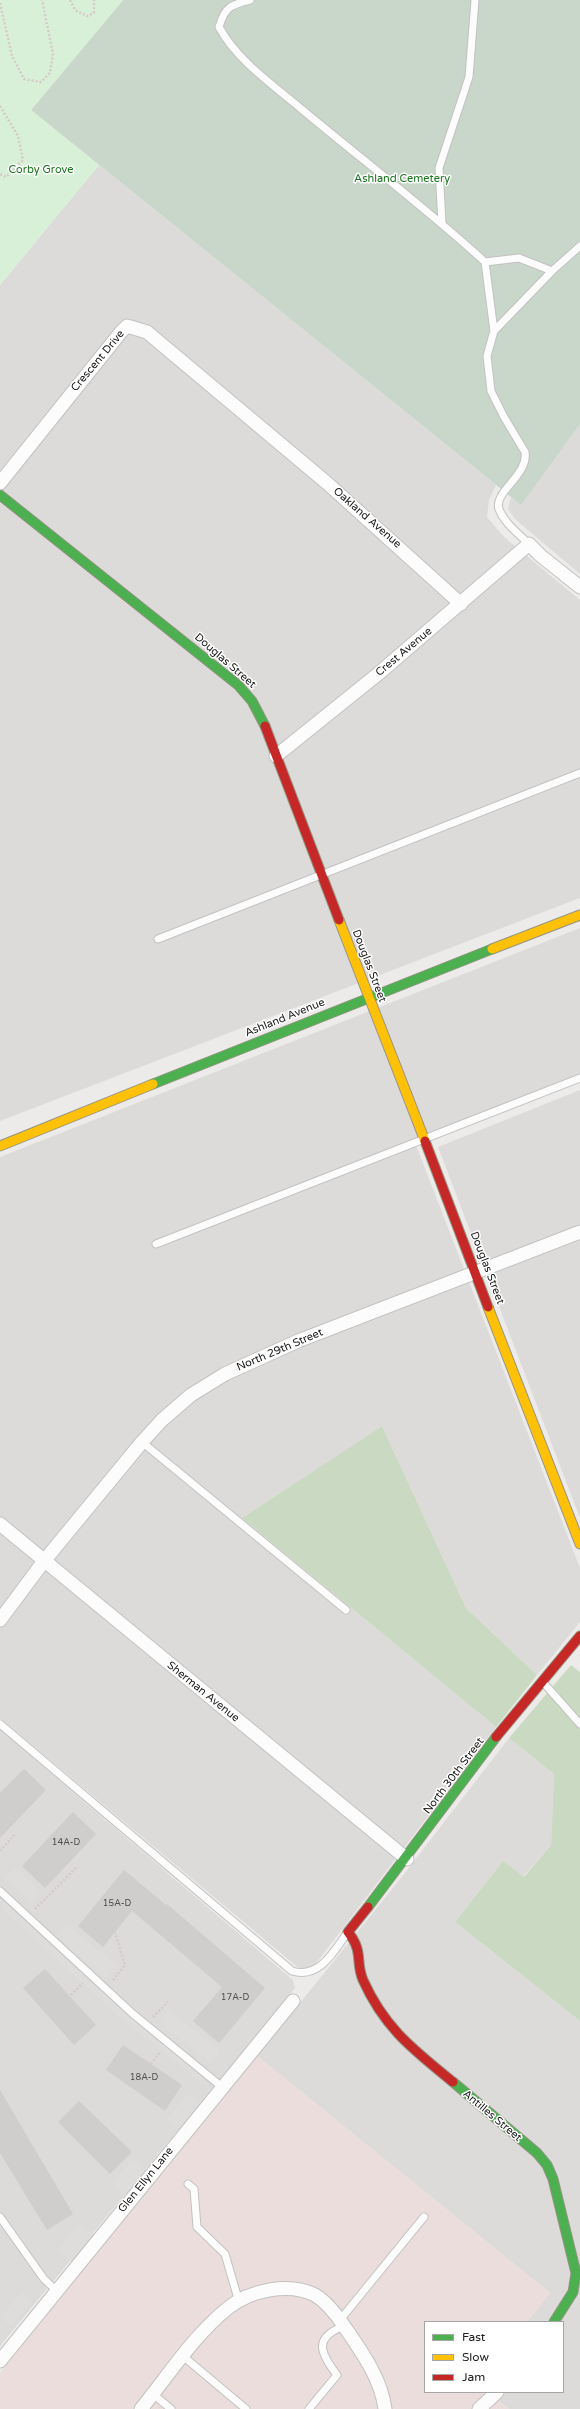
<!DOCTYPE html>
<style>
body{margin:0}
#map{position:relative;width:580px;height:2409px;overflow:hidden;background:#edebe9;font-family:"Varela Round",sans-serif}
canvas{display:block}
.legend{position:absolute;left:424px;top:2321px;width:140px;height:72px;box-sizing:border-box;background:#fff;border:1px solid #a6a6a6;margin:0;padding:5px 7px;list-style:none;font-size:12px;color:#202020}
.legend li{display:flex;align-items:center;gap:8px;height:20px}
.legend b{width:20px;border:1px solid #a6a6a6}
</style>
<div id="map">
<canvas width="580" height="2409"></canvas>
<ul class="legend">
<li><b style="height:5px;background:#4caf50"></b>Fast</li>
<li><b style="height:5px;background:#ffc107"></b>Slow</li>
<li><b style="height:5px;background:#c62828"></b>Jam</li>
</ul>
</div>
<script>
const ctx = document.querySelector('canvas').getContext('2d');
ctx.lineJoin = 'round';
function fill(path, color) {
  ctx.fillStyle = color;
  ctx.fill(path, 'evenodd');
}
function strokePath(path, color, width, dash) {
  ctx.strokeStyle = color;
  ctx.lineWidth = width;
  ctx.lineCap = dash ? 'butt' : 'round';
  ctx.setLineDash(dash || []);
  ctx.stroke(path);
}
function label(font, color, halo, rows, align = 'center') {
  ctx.font = font + ' "Varela Round",sans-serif';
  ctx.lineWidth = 3;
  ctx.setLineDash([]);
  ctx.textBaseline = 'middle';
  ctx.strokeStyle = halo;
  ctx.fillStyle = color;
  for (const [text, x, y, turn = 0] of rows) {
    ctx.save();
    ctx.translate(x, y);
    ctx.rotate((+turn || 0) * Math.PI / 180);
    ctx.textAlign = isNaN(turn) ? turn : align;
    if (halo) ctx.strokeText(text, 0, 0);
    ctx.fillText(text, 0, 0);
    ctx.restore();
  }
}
const residential = new Path2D(`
 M99 165 496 485 489 500 487 517 504 537 580 600V898L0 1121V285Z
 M580 424V574L515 519 508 509 511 497 521 504Z
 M580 928V1073L414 1140 580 1568V1622L537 1675 466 1608 382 1426 242 1518 496 1727 317 1962 310 1970H301L0 1718V1157Z
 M580 1090V1518L438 1147Z
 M0 1730 293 1980 295 1988 0 2346Z
 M509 1738 554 1774 551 1845 523 1877 503 1861 455 1922 580 2021V2409H509L488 2392H563V2322H527L550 2293 257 2056 401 1878Z`);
const commercial = new Path2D(`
 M257 2056 550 2293 527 2322H425V2392H488L509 2409H0V2373Z`);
const forest = new Path2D(`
 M382 1426 466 1608 537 1675 496 1727 242 1518Z
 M571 1665 580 1672V2021L455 1922 503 1861 524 1877 551 1845 554 1774 509 1738Z`);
const cemetery = new Path2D(`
 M123 0H580V424L521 505 31 110Z`);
const park = new Path2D(`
 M0 0H123L31 110 99 165 0 285Z`);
const parking = new Path2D(`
 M16 1867 41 1891 30 1903 4 1878Z
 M0 1898 80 1972 199 2074 203 2079 201 2082 120 2018 3 1910Z
 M68 1925 117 1965 106 1979 57 1936Z
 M169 2010 221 2051 211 2063 159 2022Z
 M187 2094 202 2105 180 2129 167 2119Z
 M133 2158 147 2170 127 2195 112 2183Z
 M80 2223 94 2235 72 2262 57 2251Z
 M22 2292 33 2302 11 2327 0 2317Z`);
const building = new Path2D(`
 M24 1769 46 1790 0 1838V1793Z
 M73 1812 96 1834 45 1888 22 1866Z
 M124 1870 166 1905 167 1904 265 1988 219 2043 193 2021 222 1987 132 1911 103 1947 78 1926Z
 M45 1969 96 2025 74 2045 23 1988Z
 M123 2045 182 2085 165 2111 106 2070Z
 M0 2090 73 2214 47 2230 0 2153Z
 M79 2101 132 2152 110 2174 58 2122Z`);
const path = new Path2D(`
 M70 0 75 10 87 16 94 13V0
 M0 3 12 56 24 79 41 82 50 73 53 54 42 0
 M0 106 18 136 23 160 6 177 0 174
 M0 1851 15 1834
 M35 1909 76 1868
 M113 1980 125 1965 115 1932
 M71 1995 83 1983
 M153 2017 168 2002
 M151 2064 160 2052`);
const lane = new Path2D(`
 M250 0C230 5 225 7 219 27 238 62 275 86 305 112 365 162 427 209 485 262L519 258 552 271 580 246
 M442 223 439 168 469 77 475 0
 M485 262 494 331 487 356 491 391 504 417 525 452C529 475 493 492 499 509 504 523 519 534 529 544
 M494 331 552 271
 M158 939 580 773
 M156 1244 580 1078
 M142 1442 346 1610
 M542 1681 580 1724
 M0 1724 292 1971C319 1979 333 1953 347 1933
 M0 1891 133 2014 222 2087
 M188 2184 194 2189 197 2227 225 2254 239 2302
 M0 2217 44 2279 57 2291
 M340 2320 424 2217
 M184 2357 246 2409
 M153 2394 171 2409
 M309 2409 337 2375C321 2354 312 2338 344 2326`);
const street = new Path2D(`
 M0 483 121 332 127 326 147 332 327 483 461 604
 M276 756 378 674 529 544 541 556 580 587
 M0 1524 407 1859
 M0 1620 44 1561 142 1442 162 1420 191 1395 225 1374 298 1341 580 1232
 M0 2361 293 2001
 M141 2409C168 2376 194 2335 228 2308 250 2290 289 2282 315 2295 327 2302 336 2314 344 2326 361 2351 381 2378 385 2409
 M479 2409 497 2392`);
const fast = new Path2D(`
 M0 495 238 685 252 701 265 726
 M153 1084 492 949
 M368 1907 496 1737
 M453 2082 537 2153 547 2165 553 2179 576 2273 573 2292 554 2322`);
const slow = new Path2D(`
 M339 920 425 1141
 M492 949 580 915
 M0 1146 153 1084
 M488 1307 580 1544`);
const jam = new Path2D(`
 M265 726 339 920
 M425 1141 488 1307
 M496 1737 580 1636
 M368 1907 348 1932C364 1952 355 1961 363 1980 385 2029 414 2050 453 2082`);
const numberNames = [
 ["14A-D",66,1843],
 ["15A-D",117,1904],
 ["17A-D",235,1998],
 ["18A-D",144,2078]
];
const parkNames = [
 ["Corby Grove",41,170],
 ["Ashland Cemetery",402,179]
];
const streetNames = [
 ["Crescent Drive",98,361,-50],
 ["Oakland Avenue",367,518,41],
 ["Crest Avenue",404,652,-40],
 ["Douglas Street",225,661,41],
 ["Douglas Street",369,966,69],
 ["Ashland Avenue",285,1018,-22],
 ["Douglas Street",487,1268,69],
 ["North 29th Street",280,1350,-23],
 ["Sherman Avenue",203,1692,39],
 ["North 30th Street",454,1776,-53],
 ["Antilles Street",492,2116,40],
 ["Glen Ellyn Lane",146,2180,-51]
];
fill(residential, '#dddbda');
fill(commercial, '#eadddc');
fill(forest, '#cad9c1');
fill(cemetery, '#c8d7c9');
fill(park, '#d9f0d8');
fill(parking, '#dedddc');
fill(building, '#d0cecc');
strokePath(lane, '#c3c2c1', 9);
strokePath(street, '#c3c2c1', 15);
strokePath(fast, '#959583', 11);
strokePath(slow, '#959583', 11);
strokePath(jam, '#959583', 11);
strokePath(path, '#d6cac9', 2.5, [2, 2]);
strokePath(lane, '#fcfcfc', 7);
strokePath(street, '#fcfcfc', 13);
strokePath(fast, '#4caf50', 9);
strokePath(slow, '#ffc107', 9);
strokePath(jam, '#c62828', 9);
label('9px', '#4c4c4b', null, numberNames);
label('11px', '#17751c', '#fff', parkNames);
label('11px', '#202020', '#fff', streetNames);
</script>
